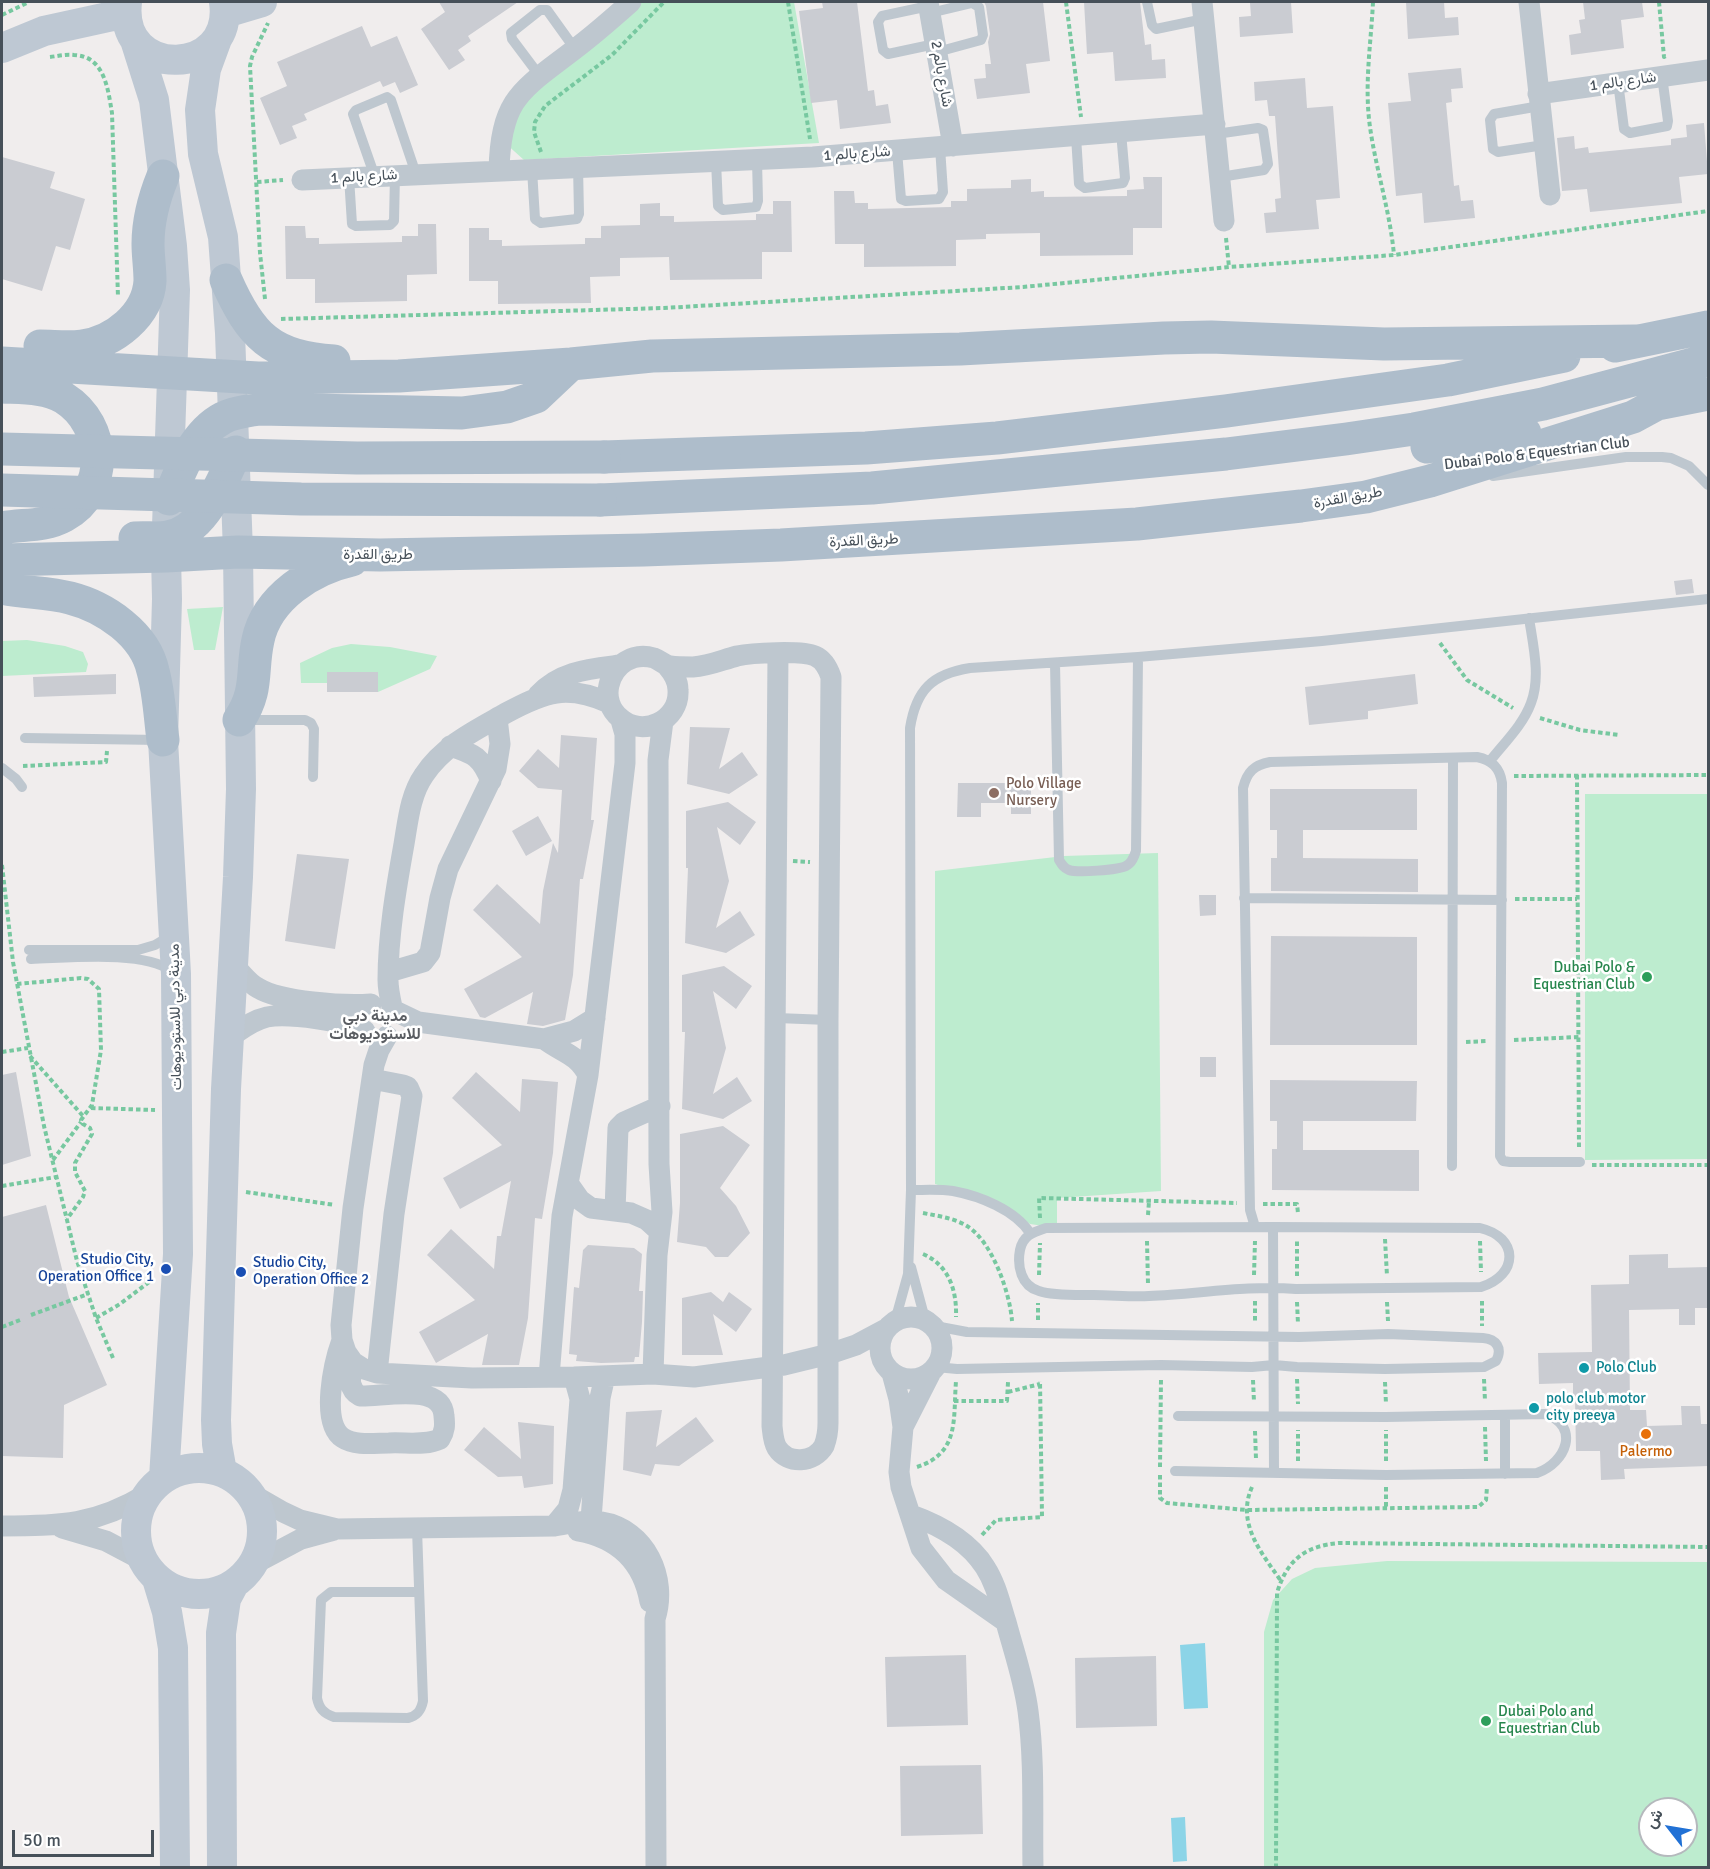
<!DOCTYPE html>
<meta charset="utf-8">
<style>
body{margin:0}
#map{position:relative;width:1710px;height:1869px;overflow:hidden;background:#f0eded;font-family:Signika,Vazirmatn,sans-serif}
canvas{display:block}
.frame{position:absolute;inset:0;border:3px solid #465059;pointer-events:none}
.north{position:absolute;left:1638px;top:1797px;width:60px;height:60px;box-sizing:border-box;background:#fff;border:2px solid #b5b9bd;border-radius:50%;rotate:301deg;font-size:16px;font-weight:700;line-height:24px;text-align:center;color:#465059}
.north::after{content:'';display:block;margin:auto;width:21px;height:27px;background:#2171d5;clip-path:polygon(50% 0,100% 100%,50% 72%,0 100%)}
.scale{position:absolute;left:12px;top:1830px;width:142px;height:27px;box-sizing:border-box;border:3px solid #465059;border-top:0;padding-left:8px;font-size:18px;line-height:21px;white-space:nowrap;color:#465059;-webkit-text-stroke:4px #fff;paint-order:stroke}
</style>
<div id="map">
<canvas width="1710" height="1869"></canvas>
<div class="frame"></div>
<div class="north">ش</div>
<div class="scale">50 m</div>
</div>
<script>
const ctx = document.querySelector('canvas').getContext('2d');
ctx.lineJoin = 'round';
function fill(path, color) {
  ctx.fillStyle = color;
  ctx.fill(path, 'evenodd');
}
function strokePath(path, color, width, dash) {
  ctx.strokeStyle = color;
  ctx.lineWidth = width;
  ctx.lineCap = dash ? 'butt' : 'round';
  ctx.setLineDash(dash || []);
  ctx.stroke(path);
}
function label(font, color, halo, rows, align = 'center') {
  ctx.font = font + ' Signika,Vazirmatn,sans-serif';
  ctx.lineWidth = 5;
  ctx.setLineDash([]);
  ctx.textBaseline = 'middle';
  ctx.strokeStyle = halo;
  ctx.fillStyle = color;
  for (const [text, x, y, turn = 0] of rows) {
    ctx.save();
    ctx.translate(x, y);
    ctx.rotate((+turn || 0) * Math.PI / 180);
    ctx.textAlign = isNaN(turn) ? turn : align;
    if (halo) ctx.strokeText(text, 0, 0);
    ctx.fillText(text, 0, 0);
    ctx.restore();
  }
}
const green = new Path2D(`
 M639 2H794L819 143 524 160 504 142 523 99Z
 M223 607 215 650H194L187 609Z
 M27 640 65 646 83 652 88 664 86 672 2 676V641Z
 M351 644 390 647 437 656 430 669 378 692V672H327V683H301L300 663 332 648Z
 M1585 794H1708V1159L1585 1160Z
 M1158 853 1161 1191 1057 1198V1228L1030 1224 1009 1210 935 1184V871L1064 856Z
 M1387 1561 1708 1562V1867H1264V1632L1273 1600 1292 1579 1315 1568ZM1650 1809H1686V1845H1650Z`);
const water = new Path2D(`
 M1205 1643 1208 1708 1184 1709 1180 1645Z
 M1185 1817 1187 1861 1173 1862 1171 1818Z`);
const building = new Path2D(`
 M439 2H518L468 36 471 41 458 50 465 60 449 70 421 29 445 12Z
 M822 2H857L868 91 874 90 876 106 888 104 891 123 840 129 837 100 811 103 799 11 823 8Z
 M984 2H1043L1050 61 1026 64 1030 93 977 99 974 79 986 78 985 64H991L988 42 990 34 986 6Z
 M1084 2H1140L1145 45 1151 44 1152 60 1165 59 1166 78 1115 81 1113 52 1087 54Z
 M1263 2H1291L1293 33 1240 37 1239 17 1251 16 1250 3Z
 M1406 2H1444L1445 18 1458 17 1459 35 1408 39Z
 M1583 2H1642L1644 17 1621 20 1624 48 1571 55 1569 35 1581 33 1579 20 1585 19Z
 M362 26 371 47 397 36 418 85 400 93 395 82 383 87 380 81 304 114 307 120 292 126 297 138 280 145 260 98 287 86 277 62Z
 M1461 68 1463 88 1451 89 1452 102 1446 103 1454 186 1459 185 1461 201 1473 200 1475 218 1424 223 1422 193 1396 196 1388 103 1411 101 1408 73Z
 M1305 78 1307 108 1333 106 1340 198 1316 200 1319 229 1266 233 1264 213 1276 212 1275 199 1281 198 1275 116H1269L1267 100 1255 101 1254 82Z
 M1704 123 1708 174 1679 177 1682 203 1590 212 1587 189 1562 191 1557 138 1574 136 1575 149 1588 147 1589 153 1671 145V139L1687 137 1686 125Z
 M2 157 55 172 50 188 85 199 70 250 56 246 42 291 2 279Z
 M1143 177H1162V228H1133V255L1040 256V233L986 234V239L956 240V266L864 267V244H835L834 191H854L855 203H868V209L951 207V201H967V189L1011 188V180L1031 179V192L1044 191V197L1127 196V190L1144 189Z
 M773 201H791L792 252H762V279L670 280 669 257 620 258V276L590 277 591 303 498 304V281H469V228H489V240H502V246L585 244V238H601V226L640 225V204L660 203V216H674V222L756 220V214H773Z
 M418 224H436L437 274 407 275V301L315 303V279H286L285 226H305L306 238H319V244L402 242V236H418Z
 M1692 579 1694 593 1676 595 1674 581Z
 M327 672H378V692H327Z
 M116 674V694L34 697 33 677Z
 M1415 674 1418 704 1368 711V719L1309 725 1305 687Z
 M690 727 730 728 719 769 742 752 758 775 729 794 687 784Z
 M561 735 597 738 591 820H594L583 879H580L573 975 565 1020 543 1026 527 1024 533 992 485 1018 480 1017 464 989 522 957 473 910 497 884 540 924 543 891 553 843 558 853 562 790 538 788 519 771 538 749 559 768Z
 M958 783H1031V814H1011V803H981V817H957Z
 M1270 789H1417V830H1303V858L1418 859V892L1271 891V858H1277V830H1270Z
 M728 802 756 822 740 845 717 827 729 881 716 928 740 911 755 935 726 953 685 943 688 868H686V811Z
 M538 816 552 841 526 856 512 831Z
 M297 854 349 859 335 949 285 941Z
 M1199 895H1216V915L1200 916Z
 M1271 936 1417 937V1045H1270Z
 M724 966 752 986 736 1009 713 991 726 1048 713 1094 737 1077 752 1101 723 1119 682 1109 685 1032H682V975Z
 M1200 1057H1216V1077H1200Z
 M16 1072 31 1156 2 1165V1075Z
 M476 1072 520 1112 522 1079 558 1082 553 1153 542 1219 535 1218 528 1318 519 1365H482L488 1334 436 1363 419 1332 475 1300 427 1255 451 1229 494 1269 497 1236H501L511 1181 460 1209 443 1178 502 1145 452 1098Z
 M1270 1080 1417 1081 1416 1121H1303V1150H1419V1191L1272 1190V1149H1277V1121H1270Z
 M723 1126 750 1145 720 1188 736 1206 750 1233 728 1257H715L706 1247 677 1242 680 1203V1134Z
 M46 1205 69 1297 107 1385 64 1405 63 1458 2 1456V1217Z
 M588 1245 634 1248 642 1254 639 1291H643L642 1322 639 1357H635L634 1362 601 1363 576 1361 577 1355 569 1354 574 1287 579 1288 583 1250Z
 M1668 1254V1268L1708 1267V1308H1695V1325H1679V1309L1629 1310 1630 1410H1646L1647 1426 1682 1425 1681 1406H1700L1701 1424H1708V1466L1624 1469 1625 1479 1601 1480 1600 1451H1576L1575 1400H1573V1383L1539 1384 1538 1353 1592 1352 1591 1285 1629 1284V1255Z
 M711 1292 723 1302 729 1292 752 1309 736 1332 713 1314 723 1355H682V1298Z
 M662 1410 656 1447 696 1417 714 1441 679 1466 655 1464 651 1476 623 1470 626 1412Z
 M518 1422 554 1426 553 1484 524 1488 522 1476 498 1477 464 1450 484 1427 521 1459Z
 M966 1655 968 1725 887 1727 885 1657Z
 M1156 1656 1157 1726 1076 1728 1075 1658Z
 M981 1765 983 1834 901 1836 900 1766Z`);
const path = new Path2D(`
 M788 2 810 139
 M1066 2 1081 117
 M1373 2C1371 44 1364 85 1370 127 1376 170 1390 211 1394 255
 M1659 2 1664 57 1666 56
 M2 15 29 2
 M50 57C58 56 66 54 74 55 105 56 108 90 112 113L118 297
 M541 152 534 132 535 122 545 106 612 55 664 2
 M257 182 283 180
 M1226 238 1229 267
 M265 299 260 253 250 66 252 57 268 23
 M281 319 664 308 1023 287 1229 267 1394 255 1708 211
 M1440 643 1467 680 1513 708
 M1540 718 1580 730 1619 735
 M23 766 106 762 107 751
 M1577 775 1579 1150
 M1514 776 1708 775
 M793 861 810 862
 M2 865 13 962 44 1126 77 1261 96 1318 113 1358
 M1515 899H1577
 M17 984 81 978 88 979 99 989 101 1050 92 1105 81 1120 83 1124 90 1128 92 1134 75 1163V1172L85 1191 83 1197 67 1219
 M1514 1040 1579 1037
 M1466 1042 1488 1041
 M2 1052 28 1048
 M30 1056 83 1116
 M91 1108 155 1110
 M53 1160 81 1122
 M1592 1165H1708
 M2 1186 56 1177
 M246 1192 335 1205
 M1263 1204H1297L1298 1213
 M923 1213C938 1216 954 1218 967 1226 992 1241 1010 1293 1012 1321
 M1148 1215 1149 1201
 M1040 1218 1039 1198 1237 1203
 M1385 1239 1387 1276
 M1147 1241 1148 1284
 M1480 1241 1481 1272
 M923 1254C949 1265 957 1291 956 1317
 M1039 1275 1040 1243
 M1254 1275 1255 1241
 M1297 1276V1239
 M1255 1301V1323
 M1482 1301V1326
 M1297 1302 1298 1324
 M1387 1302 1388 1321
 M31 1315 88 1294
 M96 1318 120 1304 153 1279
 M1038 1320V1303
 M2 1327 20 1320
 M1297 1379 1298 1404
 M1484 1379 1485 1401
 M1253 1380 1254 1402
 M1385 1382 1386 1404
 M1008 1392 1040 1384
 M954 1401H1007L1008 1382
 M1485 1427 1486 1461
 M1255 1431 1256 1459
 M1298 1461V1430
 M1386 1461V1430
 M917 1467C960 1453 953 1419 956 1381
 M1160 1467 1161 1379
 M1160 1475V1498L1167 1503 1247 1510 1478 1507 1486 1500 1487 1487
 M1252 1487C1236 1523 1261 1552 1281 1581
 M1386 1487V1508
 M982 1535 996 1520 1042 1517 1040 1381
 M1276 1868 1277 1593C1287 1559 1306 1546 1339 1543L1708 1547`);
const lane = new Path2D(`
 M1147 2 1152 25 1156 29 1204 19
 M929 6 882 16 878 22 883 50 888 54 935 44
 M930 13 972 3 979 7 983 35 981 40 937 52
 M539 75 512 39 511 33 540 10H547L575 49
 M1618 82 1624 129 1630 133 1667 126 1668 121 1662 76
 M1540 106 1494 114 1490 120 1493 149 1498 152 1544 145
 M1216 134 1258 128 1263 130 1268 164 1264 170 1220 177
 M1076 136 1079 184 1085 188 1123 183 1125 178 1121 132
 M897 151 901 199 906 201 939 199 943 192 940 147
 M716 161 718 206 723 210 756 207 758 201 757 160
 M532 169 535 219 541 223 577 219 579 214 578 166
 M349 177 352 224 356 226 390 225 394 221 395 175
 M375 177 353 114 356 110 387 97 391 100 416 174
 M1493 476 1626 457H1662L1671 458 1689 466 1708 485
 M1055 663 1059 860C1062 865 1064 868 1069 870 1077 873 1118 870 1126 866 1132 863 1134 857 1136 851L1138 657
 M246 720H305L311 723 314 729 313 777
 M25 738 160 740
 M1490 761C1504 743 1523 725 1531 703 1541 677 1533 645 1529 618
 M2 768 16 779 22 787
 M1244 898 1502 900
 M29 950H138L155 945 170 936
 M31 959C69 958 142 950 172 971
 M777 1018 828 1020
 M1452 1166 1453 758
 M911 1190C925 1190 940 1189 953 1191 980 1196 1015 1210 1030 1233
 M1255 1227 1250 1210 1243 788C1247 772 1254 765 1270 762L1477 757C1492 760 1500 768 1502 783L1500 1156 1503 1161 1510 1162H1580
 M1273 1227 1480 1228C1519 1237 1519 1275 1481 1287L1296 1289C1248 1285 1198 1294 1149 1296 1131 1297 1112 1295 1094 1295 1078 1295 1054 1296 1039 1291 1021 1286 1017 1266 1020 1250 1023 1235 1034 1232 1046 1228Z
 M1273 1227 1274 1472
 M911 1267 925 1319
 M895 1321 908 1274 911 1190 910 728C916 690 932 674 970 668L1138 657 1322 641 1708 599
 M935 1326 967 1332 1299 1337 1388 1334 1483 1338C1496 1339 1503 1348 1496 1361L1484 1367 1385 1369 1297 1367 1274 1365 1252 1367 1161 1365 957 1369 936 1367
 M1505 1415V1474
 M1175 1471 1386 1475 1537 1473C1566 1463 1581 1426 1545 1414L1386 1417 1178 1416
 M417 1529 423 1701C421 1711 417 1716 408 1718L334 1717C323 1713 319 1708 317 1698L321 1600 331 1592H419`);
const street = new Path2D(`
 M928 2 953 146
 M1202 2 1224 221
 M1529 2 1550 195
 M1538 94 1708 70
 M499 170C501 97 522 90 575 49 595 34 613 18 631 2
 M302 180 813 157 1215 124
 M667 666C673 673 678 680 678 690 680 721 642 738 620 718 610 710 606 697 609 685 614 664 633 652 654 658 660 660 664 665 670 666 677 667 686 667 693 667 709 666 722 660 737 656 751 653 802 650 815 656 824 660 828 668 831 677L828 1020V1423C828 1430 827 1438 824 1446 814 1463 788 1465 777 1448 773 1441 773 1434 772 1426L778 653
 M538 695C560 671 589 669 620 665
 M450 746C475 754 481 757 491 781
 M234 966C242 973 248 983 258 988 281 1002 344 1006 371 1004
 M389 972 423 962 430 953 440 898 448 869 496 769 500 744 497 718
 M392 1007C390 998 388 989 388 980 388 935 396 889 404 844 408 821 410 795 424 775 444 745 476 730 506 713 545 692 567 684 609 703
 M395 1011 418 1022 544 1039 574 1031 595 1018
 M387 1036 379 1050 374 1065 353 1208 341 1325 342 1340 346 1352 353 1362 364 1369 377 1373 472 1378 574 1377 653 1374 694 1377 784 1365 829 1354 856 1345 886 1329
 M230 1037C242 1029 253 1020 267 1017 288 1013 347 1021 365 1031
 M544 1039C562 1053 576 1053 588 1075
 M372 1079 403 1085 408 1087 412 1096 394 1214 377 1373
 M568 1183 580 1200 591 1208 631 1213 647 1220 659 1231
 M615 1211 618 1128 624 1122 660 1106
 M880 1348a31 31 0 1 1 62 0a31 31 0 1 1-62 0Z
 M342 1340C334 1362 320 1423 343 1438 355 1446 375 1443 389 1443 405 1442 426 1446 440 1439 445 1431 445 1425 444 1416 442 1382 383 1397 360 1396 346 1388 351 1375 353 1362
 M892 1373 899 1399 903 1427 899 1472 901 1487 921 1548 946 1580 1006 1622
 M653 1374 657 1255 662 1212 659 1164 658 760 663 721
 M549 1377 562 1216 588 1075 625 763V734L621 720
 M903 1427 930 1374
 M250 1493 283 1512 300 1520 337 1529 554 1526C569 1524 585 1519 601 1522 646 1529 668 1578 655 1619L656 1868
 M911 1515C939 1525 968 1540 985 1567 996 1584 1000 1603 1006 1622 1014 1652 1024 1680 1028 1711 1035 1763 1032 1816 1033 1868
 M2 1526C60 1526 96 1525 147 1494
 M554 1526 568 1509 573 1490 580 1399 574 1377
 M62 1528 106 1541 142 1560
 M578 1531C618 1538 643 1562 650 1602
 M590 1533 600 1398 605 1376
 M252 1565 301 1539 334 1530`);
const secondary = new Path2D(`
 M127 2C118 81 235 77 224 2
 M225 13 262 2
 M217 39 206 69 200 110 203 154 223 237 230 333 238 552 241 789 238 877 226 1089 216 1420 217 1444 222 1472
 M135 40 154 100 172 246 175 290 166 556 167 599 163 740 176 974 178 1254 164 1478
 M2 48 44 31 126 13
 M136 1531a63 63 0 1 1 126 0a63 63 0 1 1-126 0Z
 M157 1579 167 1612 173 1648 175 1868
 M222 1868 221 1633 226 1599 234 1584`);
const primary = new Path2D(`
 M226 280C250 335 272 358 334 361
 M40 346C54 346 68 348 82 346 114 342 148 315 150 281 150 268 148 256 148 244 148 220 154 198 163 176
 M1615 346 1708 327
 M2 363 258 378 399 376 571 364 652 356 960 349 1164 338 1211 337 1384 344 1636 341
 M2 387C22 388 46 387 64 398 107 425 110 491 64 516 44 527 23 524 2 528
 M1427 447 1525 433
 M604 457 866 448 997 438 1226 411 1448 380 1564 356
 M169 499C180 471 194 433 223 418 234 412 247 411 259 409L462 413 507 407 536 397 571 364
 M600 500 872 488 1226 454 1346 439 1414 429 1543 404 1708 360
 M135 538C146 537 158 539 168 537 206 530 221 482 236 452
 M2 560 166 556 238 552 380 555 644 550 781 545 1137 524 1301 506 1366 497 1430 481 1633 417 1657 404 1708 394
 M2 588C24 593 48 592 70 598 105 607 145 634 153 671 159 693 160 717 163 740
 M239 720C259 690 251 671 258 640 267 597 312 569 352 560`);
const primaryBridge = new Path2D(`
 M2 449 357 458 604 457
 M2 490 301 499 600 500`);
const markers = [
 [994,793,6,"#8d6e63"],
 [1647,977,6,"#2e9e5b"],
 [166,1269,6,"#1a4fb4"],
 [241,1272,6,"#1a4fb4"],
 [1584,1368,6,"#0f9aa8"],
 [1534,1408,6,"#0f9aa8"],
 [1646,1434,6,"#e8710a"],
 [1486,1721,6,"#2e9e5b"]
];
const streetNames = [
 ["شارع بالم 2",941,74,80],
 ["شارع بالم 1",1623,82,-8],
 ["شارع بالم 1",857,154,-4],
 ["شارع بالم 1",364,177,-3],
 ["Dubai Polo & Equestrian Club",1537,454,-7],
 ["طريق القدرة",1348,498,-10],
 ["طريق القدرة",864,541,-3],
 ["طريق القدرة",378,555],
 ["مدينة دبي للاستوديوهات",176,1017,-91]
];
const educationNames = [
 ["Polo Village",1006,784],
 ["Nursery",1006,801]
];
const leisureNames = [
 ["Dubai Polo &",1635,968],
 ["Equestrian Club",1635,985],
 ["Dubai Polo and",1498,1712,"left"],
 ["Equestrian Club",1498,1729,"left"]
];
const transitNames = [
 ["Studio City,",154,1260],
 ["Operation Office 1",154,1277],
 ["Studio City,",253,1263,"left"],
 ["Operation Office 2",253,1280,"left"]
];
const cultureNames = [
 ["Polo Club",1596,1368],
 ["polo club motor",1546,1399],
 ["city preeya",1546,1416]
];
const foodNames = [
 ["Palermo",1646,1452]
];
const neighbourhoodNames = [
 ["مدينة دبي",375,1017],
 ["للاستوديوهات",375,1035]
];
fill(green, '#bdeccf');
fill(water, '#8cd4e7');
fill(building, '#caccd2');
strokePath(path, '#77c8a0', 4, [4.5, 3]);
strokePath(lane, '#bec7cf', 10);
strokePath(street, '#bec7cf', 21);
strokePath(secondary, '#bec8d3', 30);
strokePath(primary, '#aebdcb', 33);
strokePath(primaryBridge, '#aebdcb', 33);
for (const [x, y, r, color] of markers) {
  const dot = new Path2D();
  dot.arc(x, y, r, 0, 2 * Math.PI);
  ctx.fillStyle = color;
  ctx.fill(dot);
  strokePath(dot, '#fff', 2);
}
label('15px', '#465059', '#fff', streetNames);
label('15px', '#785e54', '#fff', educationNames, 'left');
label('15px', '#27864d', '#fff', leisureNames, 'right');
label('15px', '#164399', '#fff', transitNames, 'right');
label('15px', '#0d838f', '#fff', cultureNames, 'left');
label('15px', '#c56008', '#fff', foodNames);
label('bold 16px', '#5a5d62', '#fff', neighbourhoodNames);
</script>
